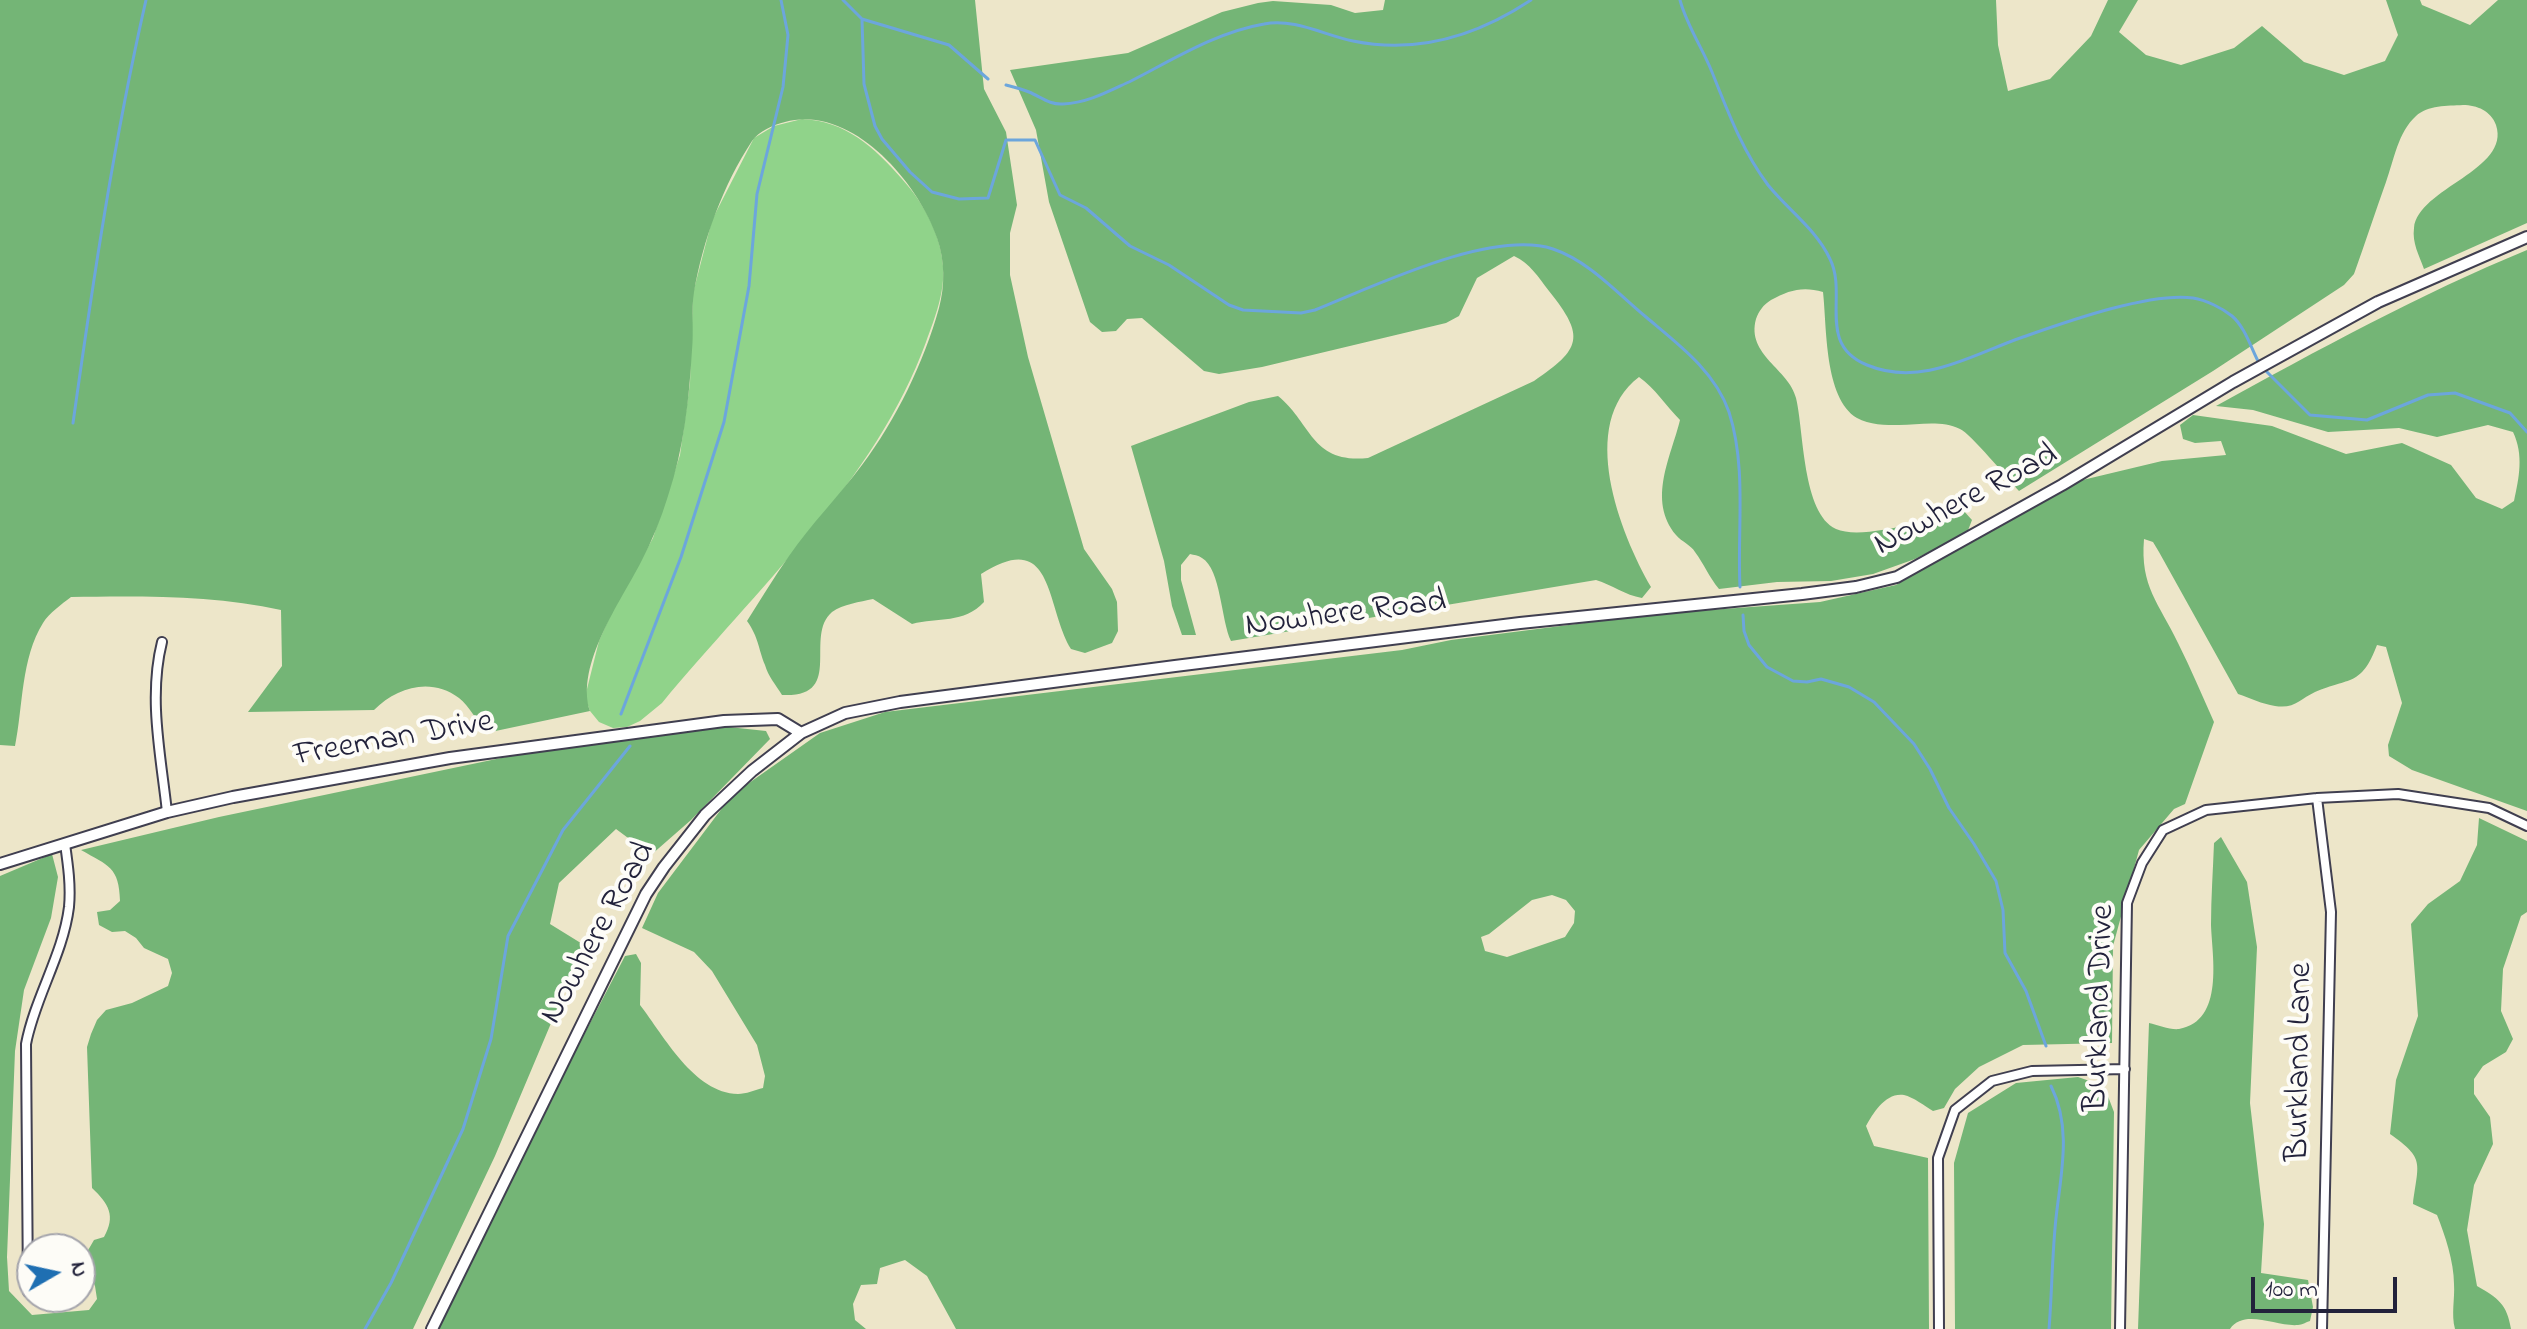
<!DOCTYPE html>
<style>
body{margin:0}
#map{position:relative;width:2527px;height:1329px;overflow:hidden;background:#ede6c9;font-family:"Indie Flower",sans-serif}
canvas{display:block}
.north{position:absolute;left:16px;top:1233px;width:80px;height:80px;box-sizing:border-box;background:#fdfcf7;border:2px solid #a5a5ac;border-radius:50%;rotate:81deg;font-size:22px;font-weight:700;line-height:32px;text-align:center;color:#22223b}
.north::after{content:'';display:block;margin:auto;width:28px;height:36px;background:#1f6fb2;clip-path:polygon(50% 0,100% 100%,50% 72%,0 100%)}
.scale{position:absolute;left:2251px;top:1277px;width:146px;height:36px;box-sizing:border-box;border:4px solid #22223b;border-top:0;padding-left:10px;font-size:24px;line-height:28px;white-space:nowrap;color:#22223b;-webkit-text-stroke:6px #fdfcf7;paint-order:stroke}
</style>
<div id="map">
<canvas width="2527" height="1329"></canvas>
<div class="north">N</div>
<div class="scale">100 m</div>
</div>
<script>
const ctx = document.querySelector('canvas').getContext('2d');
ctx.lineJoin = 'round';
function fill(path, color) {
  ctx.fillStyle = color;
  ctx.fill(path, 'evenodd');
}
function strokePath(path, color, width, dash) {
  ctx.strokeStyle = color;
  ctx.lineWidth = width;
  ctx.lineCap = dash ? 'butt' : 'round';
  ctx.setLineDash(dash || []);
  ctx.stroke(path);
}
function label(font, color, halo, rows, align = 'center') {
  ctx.font = font + ' "Indie Flower",sans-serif';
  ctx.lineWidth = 8;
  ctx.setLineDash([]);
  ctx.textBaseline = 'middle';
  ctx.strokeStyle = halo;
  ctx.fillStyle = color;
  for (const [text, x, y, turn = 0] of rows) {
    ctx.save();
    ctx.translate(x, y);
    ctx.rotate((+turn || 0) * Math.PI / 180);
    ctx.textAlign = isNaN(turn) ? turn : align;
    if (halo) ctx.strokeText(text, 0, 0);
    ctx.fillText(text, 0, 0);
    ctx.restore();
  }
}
const green = new Path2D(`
 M802 119C846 121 874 147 902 179 923 202 941 234 943 266 945 293 935 317 926 342 876 480 755 591 662 703L640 721 627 727 613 728 599 722 590 711 585 697 599 641 611 614 653 538 680 455 690 383 693 293 712 220 754 138 774 126Z`);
const forest = new Path2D(`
 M0 0H975L984 89 1006 132 1017 205 1010 233V275L1028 357 1084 549 1112 589 1117 602 1118 631 1112 643 1085 653 1071 649C1045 606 1055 527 981 574L984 602C964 624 938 617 912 624L873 599C860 602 843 604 832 612 803 637 846 698 782 695 776 685 768 676 765 665 758 648 759 638 747 621 761 599 774 577 789 556 811 524 839 496 862 465 896 420 924 362 939 308 945 286 945 260 937 238 918 182 851 104 785 122 773 125 759 131 752 141 723 185 703 240 694 292 691 310 694 331 692 350 689 400 684 448 668 496 661 519 652 541 641 562 621 601 575 665 590 711L486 733C478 722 469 706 459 698 431 677 397 687 374 710L248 712 282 666 281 610C215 595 138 596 71 597 62 604 49 613 43 623 21 658 23 707 15 746L0 745Z
 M1385 0H1996L1998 45 2008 91 2050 79 2091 36 2108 0H2138L2119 32 2146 55 2181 65 2234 48 2262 26 2304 62 2344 75 2385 61 2398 35 2386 0H2420L2422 5 2470 25 2498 0H2527V223L2424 269C2419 255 2412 243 2414 228 2418 188 2511 170 2496 125 2491 111 2477 105 2463 105 2447 106 2428 105 2416 116 2398 132 2394 160 2386 182 2375 213 2365 243 2354 274L2344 285 2213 371 2019 491C2009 480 1970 433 1960 429 1941 420 1919 425 1899 425 1886 425 1869 425 1857 418 1824 398 1827 327 1823 292 1803 286 1789 290 1771 300 1763 305 1759 311 1756 319 1746 355 1789 369 1796 398 1804 431 1802 513 1836 529 1863 541 1934 518 1962 509L1972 520 1967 533 1915 559 1873 574 1831 581 1777 582 1719 589C1709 577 1704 564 1695 552 1691 545 1682 542 1676 535 1647 500 1671 457 1680 420 1666 406 1655 388 1639 377 1577 424 1620 533 1651 587L1642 598C1625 595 1612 585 1596 580L1231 641C1221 621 1221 569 1202 558 1198 555 1194 555 1190 554L1181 565V580L1196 635H1182L1172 606 1164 561 1131 446 1249 402 1278 396C1311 422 1311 464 1368 458L1534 381C1581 349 1586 337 1549 291 1538 277 1530 263 1514 256L1477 278 1459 316 1446 323 1262 367 1219 374 1204 371 1142 318 1127 319 1116 331 1102 332 1090 322 1049 202 1036 130 1010 70 1128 53 1222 12 1258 3 1273 1 1331 5 1355 13 1383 10Z
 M2527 250V811L2412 770 2389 756 2388 745 2402 703 2386 647 2377 645C2361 687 2350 677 2315 692 2300 699 2295 709 2275 706 2262 704 2250 698 2238 694L2159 552 2153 542 2144 539C2140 587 2159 603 2178 643 2191 669 2202 695 2214 722L2185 804 2174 809 2139 850 2113 946 2112 1043 2023 1045 1979 1067 1955 1089 1944 1108 1933 1111C1925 1106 1913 1097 1904 1095 1886 1092 1873 1113 1866 1126L1874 1146 1928 1158 1929 1329H956L927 1276 905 1260 880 1268 877 1284 861 1285 853 1304 855 1320 866 1329H437L512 1173 625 956 636 954 641 963 640 1005C664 1036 694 1093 738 1094 746 1094 755 1090 763 1088L765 1076 757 1045 712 971 694 952 642 928 658 893 732 795 820 733 885 712 1402 650 1451 640 1655 614 1820 602 1896 585 2070 483 2162 461 2226 455 2221 441 2195 443 2183 439 2180 425 2193 415 2272 426 2346 454 2402 443 2451 465 2476 498 2502 509 2514 501C2519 478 2524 455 2513 432L2488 425 2437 437 2399 428 2328 432 2253 410 2216 406C2318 350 2420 294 2527 250ZM1552 895 1566 900 1575 911 1574 923 1565 937 1507 957 1485 951 1481 937 1489 934 1532 900Z
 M710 725 766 731 770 739 691 820 651 855 616 829 559 883 550 924 584 945 495 1156 413 1329H0V876L52 854 58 877 51 918 24 990 15 1051 7 1257 9 1291 32 1315 89 1310 97 1299 95 1286 89 1272H80V1255L87 1252 94 1240 104 1237C116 1216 109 1204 92 1188L87 1047 91 1034 97 1020 106 1010 132 1003 168 986 172 973 168 959 144 948 136 938 125 931 112 932 99 925 97 912 110 910 120 901C119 867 109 866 81 850L219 817 525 753Z
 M2479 818 2527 841V912L2521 916 2503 969 2501 1011 2513 1039 2506 1052 2483 1066 2474 1079V1094L2490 1117 2493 1144 2474 1185 2467 1230 2477 1286C2498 1298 2507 1304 2511 1329H2455C2451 1314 2455 1299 2454 1284 2454 1262 2445 1235 2437 1215L2413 1204C2418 1163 2426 1159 2390 1134L2396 1080 2418 1016 2411 924 2428 904 2460 881 2477 845Z
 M2221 837 2247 882 2257 947 2250 1103 2264 1224 2261 1273 2308 1280 2313 1307 2310 1321C2306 1322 2302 1325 2298 1325 2277 1327 2244 1308 2230 1329H2138L2149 1023C2158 1025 2170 1030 2179 1029 2225 1021 2212 956 2211 925 2211 898 2213 870 2214 843Z
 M2078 1077 2104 1086 2114 1112 2111 1329H1955L1954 1163 1968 1113 2016 1083Z`);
const stream = new Path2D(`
 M843 0 862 19 949 45 988 79
 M1680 0C1687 26 1702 47 1712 72 1728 112 1742 150 1768 185 1788 210 1816 229 1830 259 1848 295 1816 344 1867 365 1922 388 1973 354 2023 337 2066 322 2149 292 2193 298 2206 300 2222 308 2232 316 2245 327 2251 348 2259 363
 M862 19 864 84 875 126 882 139 910 172 932 192 959 199 988 198 1006 140H1035L1060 195 1086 208 1130 246 1169 265 1229 305 1243 310 1301 313 1315 310C1375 286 1491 229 1553 249 1589 261 1618 294 1646 317 1678 344 1715 371 1729 412 1747 468 1737 530 1740 587
 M1006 85C1014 87 1022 89 1029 92 1041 97 1050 105 1063 104 1088 103 1109 91 1131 81 1174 59 1217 32 1264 24 1294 18 1324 35 1353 41 1417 54 1477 36 1531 0
 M2264 369 2310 415 2367 420 2428 395 2455 393 2510 413 2527 432
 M73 423C93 281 114 140 146 0
 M1743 615 1744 631 1749 645 1767 667 1793 681 1807 682 1821 679 1849 687 1874 702 1914 744 1930 769 1949 808 1974 844 1996 881 2003 910 2005 953 2026 991 2046 1046
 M621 714 681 557 724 422 749 286 757 194 783 87 788 35 781 0
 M365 1329 391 1283 463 1129 491 1039 508 936 563 830 630 746
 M2049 1329C2052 1292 2052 1255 2056 1218 2061 1173 2072 1128 2051 1086`);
const minor = new Path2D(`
 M162 642C148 698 161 756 167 812
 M2317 798 2331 912 2322 1329
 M28 1292 26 1044C35 997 63 955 69 907 71 886 68 865 65 844
 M1939 1329 1938 1158 1955 1110 1992 1081 2032 1071 2125 1069
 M2120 1329 2127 903 2142 863 2163 830 2206 810 2317 798 2398 794 2489 808 2527 826`);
const tertiary = new Path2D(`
 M0 864 167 812 233 797 450 758 724 721 778 719 801 733
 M432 1329 646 894 664 867 705 815 752 771 801 733 845 713 900 702 1175 666 1520 623 1802 594 1856 587 1897 577 2062 485 2233 382 2378 302 2527 237`);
const streetNames = [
 ["Nowhere Road",1967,502,-28],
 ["Nowhere Road",1346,616,-7],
 ["Freeman Drive",394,741,-10],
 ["Nowhere Road",600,934,-61],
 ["Burkland Drive",2102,1008,-88],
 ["Burkland Lane",2302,1062,-89]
];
fill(green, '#90d38a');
fill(forest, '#74b576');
strokePath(stream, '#6ca6dc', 3);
strokePath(minor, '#403f50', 12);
strokePath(tertiary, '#403f50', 14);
strokePath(minor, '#fff', 8);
strokePath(tertiary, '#fff', 10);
label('34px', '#22223b', '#fdfcf7', streetNames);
</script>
